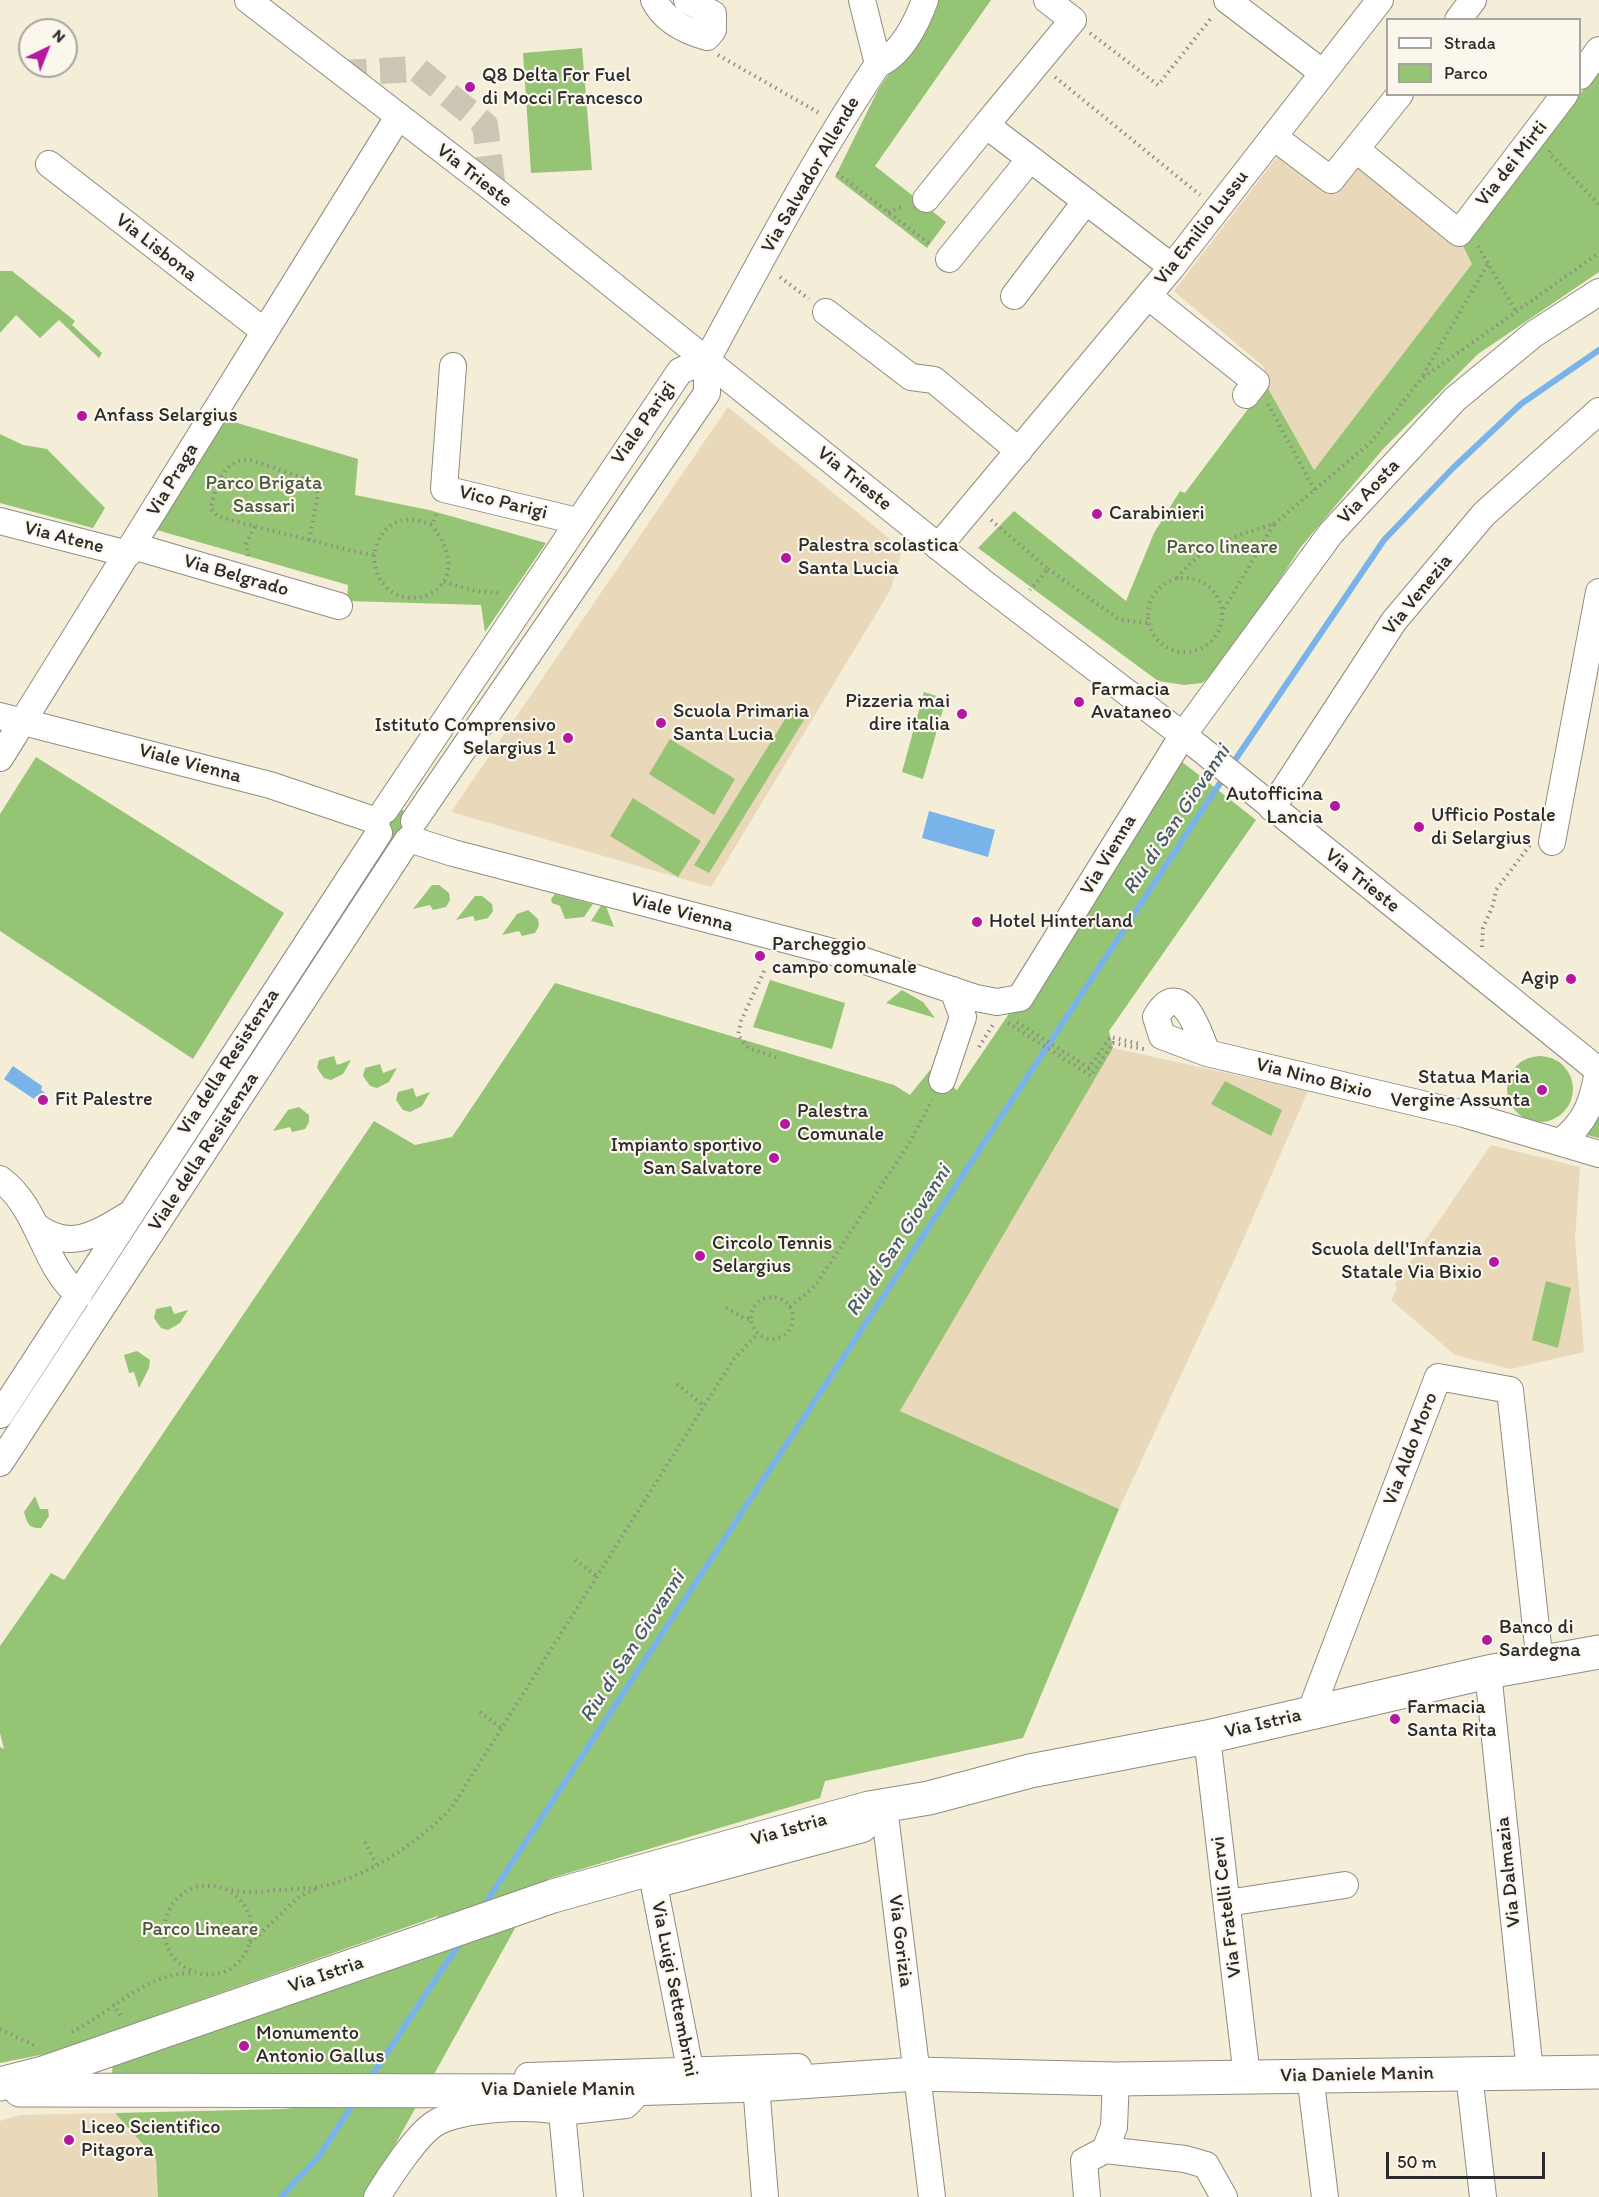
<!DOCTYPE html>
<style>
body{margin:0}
#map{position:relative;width:1599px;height:2197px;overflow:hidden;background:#f4edd7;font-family:Itim,sans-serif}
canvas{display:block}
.legend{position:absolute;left:1386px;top:18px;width:195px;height:78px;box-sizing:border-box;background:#fbf7ec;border:2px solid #a8a59f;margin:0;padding:8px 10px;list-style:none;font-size:18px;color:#2b2b2b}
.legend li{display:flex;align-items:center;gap:12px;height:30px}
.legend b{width:30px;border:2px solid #a8a59f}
.north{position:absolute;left:18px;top:18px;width:60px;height:60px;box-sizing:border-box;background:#fbf7ec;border:2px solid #a8a59f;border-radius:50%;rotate:43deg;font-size:16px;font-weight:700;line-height:24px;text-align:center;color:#2b2b2b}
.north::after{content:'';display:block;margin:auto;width:21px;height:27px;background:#b5179e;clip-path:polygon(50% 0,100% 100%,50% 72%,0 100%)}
.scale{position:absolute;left:1386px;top:2152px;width:159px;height:27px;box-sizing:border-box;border:3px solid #2b2b2b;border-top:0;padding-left:8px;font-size:18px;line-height:21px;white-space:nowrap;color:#2b2b2b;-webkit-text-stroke:4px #fbf7ec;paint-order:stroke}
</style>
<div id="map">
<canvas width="1599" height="2197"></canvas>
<ul class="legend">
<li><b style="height:8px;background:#fff"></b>Strada</li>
<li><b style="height:16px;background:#95c574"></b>Parco</li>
</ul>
<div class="north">N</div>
<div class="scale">50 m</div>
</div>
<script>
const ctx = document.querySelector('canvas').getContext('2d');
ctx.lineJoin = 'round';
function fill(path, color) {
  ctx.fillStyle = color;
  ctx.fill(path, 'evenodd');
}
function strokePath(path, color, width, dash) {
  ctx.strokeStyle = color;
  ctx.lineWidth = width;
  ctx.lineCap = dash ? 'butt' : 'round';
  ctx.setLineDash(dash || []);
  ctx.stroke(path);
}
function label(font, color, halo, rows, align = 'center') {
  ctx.font = font + ' Itim,sans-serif';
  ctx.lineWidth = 4.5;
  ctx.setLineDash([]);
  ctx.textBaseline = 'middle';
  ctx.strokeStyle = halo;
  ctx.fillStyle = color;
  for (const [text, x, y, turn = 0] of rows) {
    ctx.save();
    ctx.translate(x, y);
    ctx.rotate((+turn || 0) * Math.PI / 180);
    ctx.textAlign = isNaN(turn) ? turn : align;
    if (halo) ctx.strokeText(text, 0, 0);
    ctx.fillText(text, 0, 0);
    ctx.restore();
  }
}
const built = new Path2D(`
 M1281 152 1329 188 1353 161 1461 242 1473 264 1313 471 1266 385 1264 367 1174 291Z
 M728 407 902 549 891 589 711 887 451 812Z
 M1113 1048 1308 1091 1236 1256 1119 1509 900 1411 1026 1185Z
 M1491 1145 1580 1167 1575 1239 1584 1352 1511 1369 1455 1355 1391 1300 1397 1289 1395 1284Z
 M115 2113 156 2159 158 2197H0V2121L20 2115Z`);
const green = new Path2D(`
 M939 0H991L875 166 946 222 927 248 835 177 878 90Z
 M582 48 592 170 531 173 523 53Z
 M1599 70V272L1478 354 1383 449 1300 548 1230 657 1213 674 1202 683 1184 685 1158 681 978 548 1014 511 1126 601 1154 533 1180 491 1185 493 1266 385 1314 470 1472 264 1461 242Z
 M0 271H12L75 321 72 325 102 353 99 358 59 320 40 338 16 315 0 333Z
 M224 419 358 459 355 495 429 510 546 543 485 632 481 605 347 601 348 585 157 530Z
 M0 434 23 445 47 449 105 508 93 528 0 503Z
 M924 692 946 699 923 779 902 772Z
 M794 705 807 715 709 873 694 865Z
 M670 739 735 779 714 815 649 774Z
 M36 757 284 913 193 1059 0 931V814Z
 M1181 761 1256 820 1109 1031 1113 1048 900 1411 1119 1509 1023 1738 825 1781 820 1798 548 1879 519 1921 366 2197H158L156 2159 115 2113 285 2109 320 2104 111 2080 113 2064 407 1962 438 1916 50 2053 0 2063V1747L4 1749 0 1733V1646L51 1573 64 1580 374 1121 415 1145 452 1137 555 983 894 1085 910 1095 930 1070 957 1090Z
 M633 798 701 841 678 877 610 836Z
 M397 807 412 816 396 844 385 841 378 819Z
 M432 885H439L449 893 450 900 446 907 433 910 430 905 413 909Z
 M555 894 593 904 584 917 565 919 560 906 552 903 551 899Z
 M475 896H482L492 904 493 911 488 918 475 921 473 916 456 920Z
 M604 901 614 927 591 921Z
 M528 910 538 919 539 926 535 933 522 936 519 931 502 935 517 914Z
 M770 980 845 1003 832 1049 753 1027Z
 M902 990 923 1002 935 1018 886 1003Z
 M1507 1089a33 33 0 1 1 66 0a33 33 0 1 1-66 0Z
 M334 1056 337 1065 351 1060 343 1074 331 1080 324 1078 317 1068 319 1060Z
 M380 1064 383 1073 397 1068 389 1082 377 1088 370 1086 363 1076 365 1068Z
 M1225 1081 1282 1110 1271 1136 1211 1104Z
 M413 1088 416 1097 430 1092 422 1106 410 1112 403 1110 396 1100 398 1092Z
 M1599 1102V1138L1582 1134Z
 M299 1107 309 1115V1122L305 1129 292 1132 290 1127 273 1131 288 1110Z
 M1546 1281 1571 1288 1558 1348 1532 1340Z
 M171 1306 174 1314 188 1310 180 1323 168 1330 161 1328 154 1318 156 1309Z
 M137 1351 150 1360 149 1368 139 1388 134 1372 129 1373 124 1355Z
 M35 1496 40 1509H48L49 1516 41 1528C29 1529 27 1523 24 1512Z`);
const water = new Path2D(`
 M929 811 995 830 988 857 922 838Z
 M13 1066 42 1086 41 1090 45 1093 41 1099 36 1096 34 1099 4 1079Z`);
const stream = new Path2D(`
 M1231 766 1384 540 1453 468 1521 404 1599 350
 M483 1907 1224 777
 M369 2080 461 1941
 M281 2197 319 2156 355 2101`);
const minorTunnel = new Path2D(`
 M341 73 417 69 485 125 493 189`);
const path = new Path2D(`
 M1090 33 1158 85 1212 17
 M718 55 821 114
 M1055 77 1200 195
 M1550 151 1549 153 1599 204
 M837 173 931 245
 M888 212 905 206
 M1478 246 1515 310
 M780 277 809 299
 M1423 375 1488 264
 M1268 404 1315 491
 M991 520 1048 569 1030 590
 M1274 524 1370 443 1421 379 1599 253
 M309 540 318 495 315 482 251 460C224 457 215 486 211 509L218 516 234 521 361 553 374 555C380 523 403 512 432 525L437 511
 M374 555C375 628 490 601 432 525
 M248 556 246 544 255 526
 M1048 569 1120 620 1149 623
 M1177 578C1201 546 1237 535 1274 524L1222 612
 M1148 615a37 37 0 1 1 74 0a37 37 0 1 1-74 0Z
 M444 582 476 591 502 593
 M1482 947 1483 928 1493 905 1496 890 1530 845
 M764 971 741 1021 738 1035 748 1048 778 1058
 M1017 1022 1089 1068 1110 1037 1140 1044
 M1008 1023 1091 1076 1113 1043 1144 1049
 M979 1047 994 1023
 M751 1318a21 21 0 1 1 42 0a21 21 0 1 1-42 0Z
 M790 1307 815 1286 910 1142 932 1100
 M726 1308 746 1319 752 1318
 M677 1384 704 1406 734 1359 758 1333
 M575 1560 598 1577
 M480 1712 501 1728
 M365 1842 376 1864
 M226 1889C280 1920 239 1996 188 1969 155 1952 157 1904 191 1889 209 1881 226 1891 244 1892 255 1893 266 1891 276 1890 290 1889 304 1889 317 1887 364 1880 421 1841 452 1807L704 1406
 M250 1943 300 1896 316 1889
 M113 2004 123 2019
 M0 2029 38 2047
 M72 2032C112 2012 145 1973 192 1973`);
const minor = new Path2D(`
 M248 0 493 189 980 580 1197 746 1599 1071
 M654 0C664 20 685 31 707 37L713 30V14L687 0
 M862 0 878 64
 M1047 0 1073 20 986 125 1172 267
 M1227 0 1323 73
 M1458 20 1473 0
 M1580 76 1599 50
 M1274 137 1331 180 1400 94
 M1357 150 1459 233 1565 94
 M49 164 264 331
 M926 199 986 125
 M949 259 1030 159
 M1014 296 1086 201
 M1148 296 1256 382 1246 395
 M826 312 911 377 934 380 1019 451
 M453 366 444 489 577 521
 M0 521 128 554
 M133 546 339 606
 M938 547 1172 267 1380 0
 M0 716 270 785 377 821
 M0 758 398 117
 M1272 808 1394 621 1484 514 1599 411
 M385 810 680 371 707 360
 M414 821 707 393V360C761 260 814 159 878 64 901 55 917 22 925 0
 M409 839 453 853 856 958 976 998 997 1002 1020 998 1183 735 1331 533 1455 399 1534 334 1599 292
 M1552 842 1599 592
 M1207 1053C1200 1035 1181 973 1156 1017L1162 1036 1207 1053 1464 1114 1599 1154
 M942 1080 963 1017 953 990
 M1560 1142C1586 1123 1593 1101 1598 1071
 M0 1179C40 1208 42 1265 79 1295
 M36 1226C69 1252 97 1234 128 1215
 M0 1415 379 833
 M0 1463 407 841
 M1488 1672 1530 2072
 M1310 1713 1438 1377 1510 1390 1540 1664
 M1207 1737 1247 2077
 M884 1807 932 2197
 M1227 1903 1345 1885
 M1469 2074 1483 2197
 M1310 2075 1325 2197
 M528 2076 798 2067
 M693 2084 654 1885 863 1829 884 1807
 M756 2085 765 2197
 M1105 2150 1114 2127 1116 2079
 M377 2197C389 2177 416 2136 434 2124 457 2108 535 2104 562 2112
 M570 2197 562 2112 626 2105 641 2089
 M1087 2197 1084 2161 1105 2150 1185 2159 1206 2165 1224 2197`);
const major = new Path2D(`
 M0 2084 43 2073 553 1896 869 1808 929 1798 1030 1771 1207 1737 1488 1672 1599 1652
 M20 2090 563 2091 756 2085 916 2074 1116 2079 1599 2072`);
const markers = [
 [470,87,6,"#b5179e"],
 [82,416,6,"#b5179e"],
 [1097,514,6,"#b5179e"],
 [786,558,6,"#b5179e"],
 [1079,702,6,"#b5179e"],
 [962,714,6,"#b5179e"],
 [661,723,6,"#b5179e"],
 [568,738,6,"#b5179e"],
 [1335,806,6,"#b5179e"],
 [1419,827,6,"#b5179e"],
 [977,922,6,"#b5179e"],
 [760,956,6,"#b5179e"],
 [1571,979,6,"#b5179e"],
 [1542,1090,6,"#b5179e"],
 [43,1100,6,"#b5179e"],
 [785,1124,6,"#b5179e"],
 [774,1158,6,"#b5179e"],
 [700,1256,6,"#b5179e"],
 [1494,1262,6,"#b5179e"],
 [1487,1640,6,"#b5179e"],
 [1395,1719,6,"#b5179e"],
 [244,2046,6,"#b5179e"],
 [69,2140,6,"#b5179e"]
];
const poiNames = [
 ["Q8 Delta For Fuel",482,76],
 ["di Mocci Francesco",482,99],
 ["Anfass Selargius",94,416],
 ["Carabinieri",1109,514],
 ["Palestra scolastica",798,546],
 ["Santa Lucia",798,569],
 ["Farmacia",1091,690],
 ["Avataneo",1091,713],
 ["Pizzeria mai",950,702,"right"],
 ["dire italia",950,725,"right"],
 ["Scuola Primaria",673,712],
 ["Santa Lucia",673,735],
 ["Istituto Comprensivo",556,726,"right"],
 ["Selargius 1",556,749,"right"],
 ["Autofficina",1323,795,"right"],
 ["Lancia",1323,818,"right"],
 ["Ufficio Postale",1431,816],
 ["di Selargius",1431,839],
 ["Hotel Hinterland",989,922],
 ["Parcheggio",772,945],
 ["campo comunale",772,968],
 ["Agip",1559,979,"right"],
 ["Statua Maria",1530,1078,"right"],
 ["Vergine Assunta",1530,1101,"right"],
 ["Fit Palestre",55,1100],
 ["Palestra",797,1112],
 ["Comunale",797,1135],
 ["Impianto sportivo",762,1146,"right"],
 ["San Salvatore",762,1169,"right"],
 ["Circolo Tennis",712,1244],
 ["Selargius",712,1267],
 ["Scuola dell'Infanzia",1482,1250,"right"],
 ["Statale Via Bixio",1482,1273,"right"],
 ["Banco di",1499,1628],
 ["Sardegna",1499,1651],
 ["Farmacia",1407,1708],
 ["Santa Rita",1407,1731],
 ["Monumento",256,2034],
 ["Antonio Gallus",256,2057],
 ["Liceo Scientifico",81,2128],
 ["Pitagora",81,2151]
];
const streetNames = [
 ["Via dei Mirti",1512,164,-52],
 ["Via Salvador Allende",811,175,-60],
 ["Via Trieste",474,176,38],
 ["Via Emilio Lussu",1202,228,-52],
 ["Via Lisbona",156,248,38],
 ["Viale Parigi",644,423,-55],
 ["Via Trieste",854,479,39],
 ["Via Praga",173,480,-59],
 ["Via Aosta",1369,492,-47],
 ["Vico Parigi",503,503,14],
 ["Via Atene",64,538,14],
 ["Via Belgrado",236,576,16],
 ["Via Venezia",1418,595,-51],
 ["Viale Vienna",190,764,15],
 ["Via Vienna",1109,855,-59],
 ["Via Trieste",1362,881,39],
 ["Viale Vienna",682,913,15],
 ["Via della Resistenza",229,1062,-57],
 ["Via Nino Bixio",1314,1079,14],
 ["Viale della Resistenza",204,1152,-57],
 ["Via Aldo Moro",1411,1449,-69],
 ["Via Istria",1263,1724,-13],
 ["Via Istria",789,1830,-16],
 ["Via Dalmazia",1509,1872,-96],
 ["Via Fratelli Cervi",1227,1907,-97],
 ["Via Gorizia",900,1941,83],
 ["Via Istria",326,1975,-19],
 ["Via Luigi Settembrini",674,1989,79],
 ["Via Daniele Manin",1357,2075,-1],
 ["Via Daniele Manin",558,2090]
];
const parkNames = [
 ["Parco Brigata",264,484],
 ["Sassari",264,507],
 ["Parco lineare",1222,548],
 ["Parco Lineare",200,1930]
];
const waterNames = [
 ["Riu di San Giovanni",1177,820,-56],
 ["Riu di San Giovanni",899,1241,-57],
 ["Riu di San Giovanni",633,1647,-57]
];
fill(built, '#ead8ba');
fill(green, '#95c574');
fill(water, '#7ab3ea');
strokePath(stream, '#7ab3ea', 6);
strokePath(minorTunnel, '#ccc6b5', 26, [26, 13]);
strokePath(minor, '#908c81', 28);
strokePath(major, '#908c81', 35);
strokePath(path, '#908c81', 4, [1.5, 4.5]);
strokePath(minor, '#fff', 26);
strokePath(major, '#fff', 33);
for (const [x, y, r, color] of markers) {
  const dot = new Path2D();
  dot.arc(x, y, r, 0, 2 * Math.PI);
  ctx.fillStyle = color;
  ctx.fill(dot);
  strokePath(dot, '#fbf7ec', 2);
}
label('20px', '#2b2b2b', '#fbf7ec', poiNames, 'left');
label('20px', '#2b2b2b', '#fbf7ec', streetNames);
label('20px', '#4b5941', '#fbf7ec', parkNames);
label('italic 21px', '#475b6e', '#fbf7ec', waterNames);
</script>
